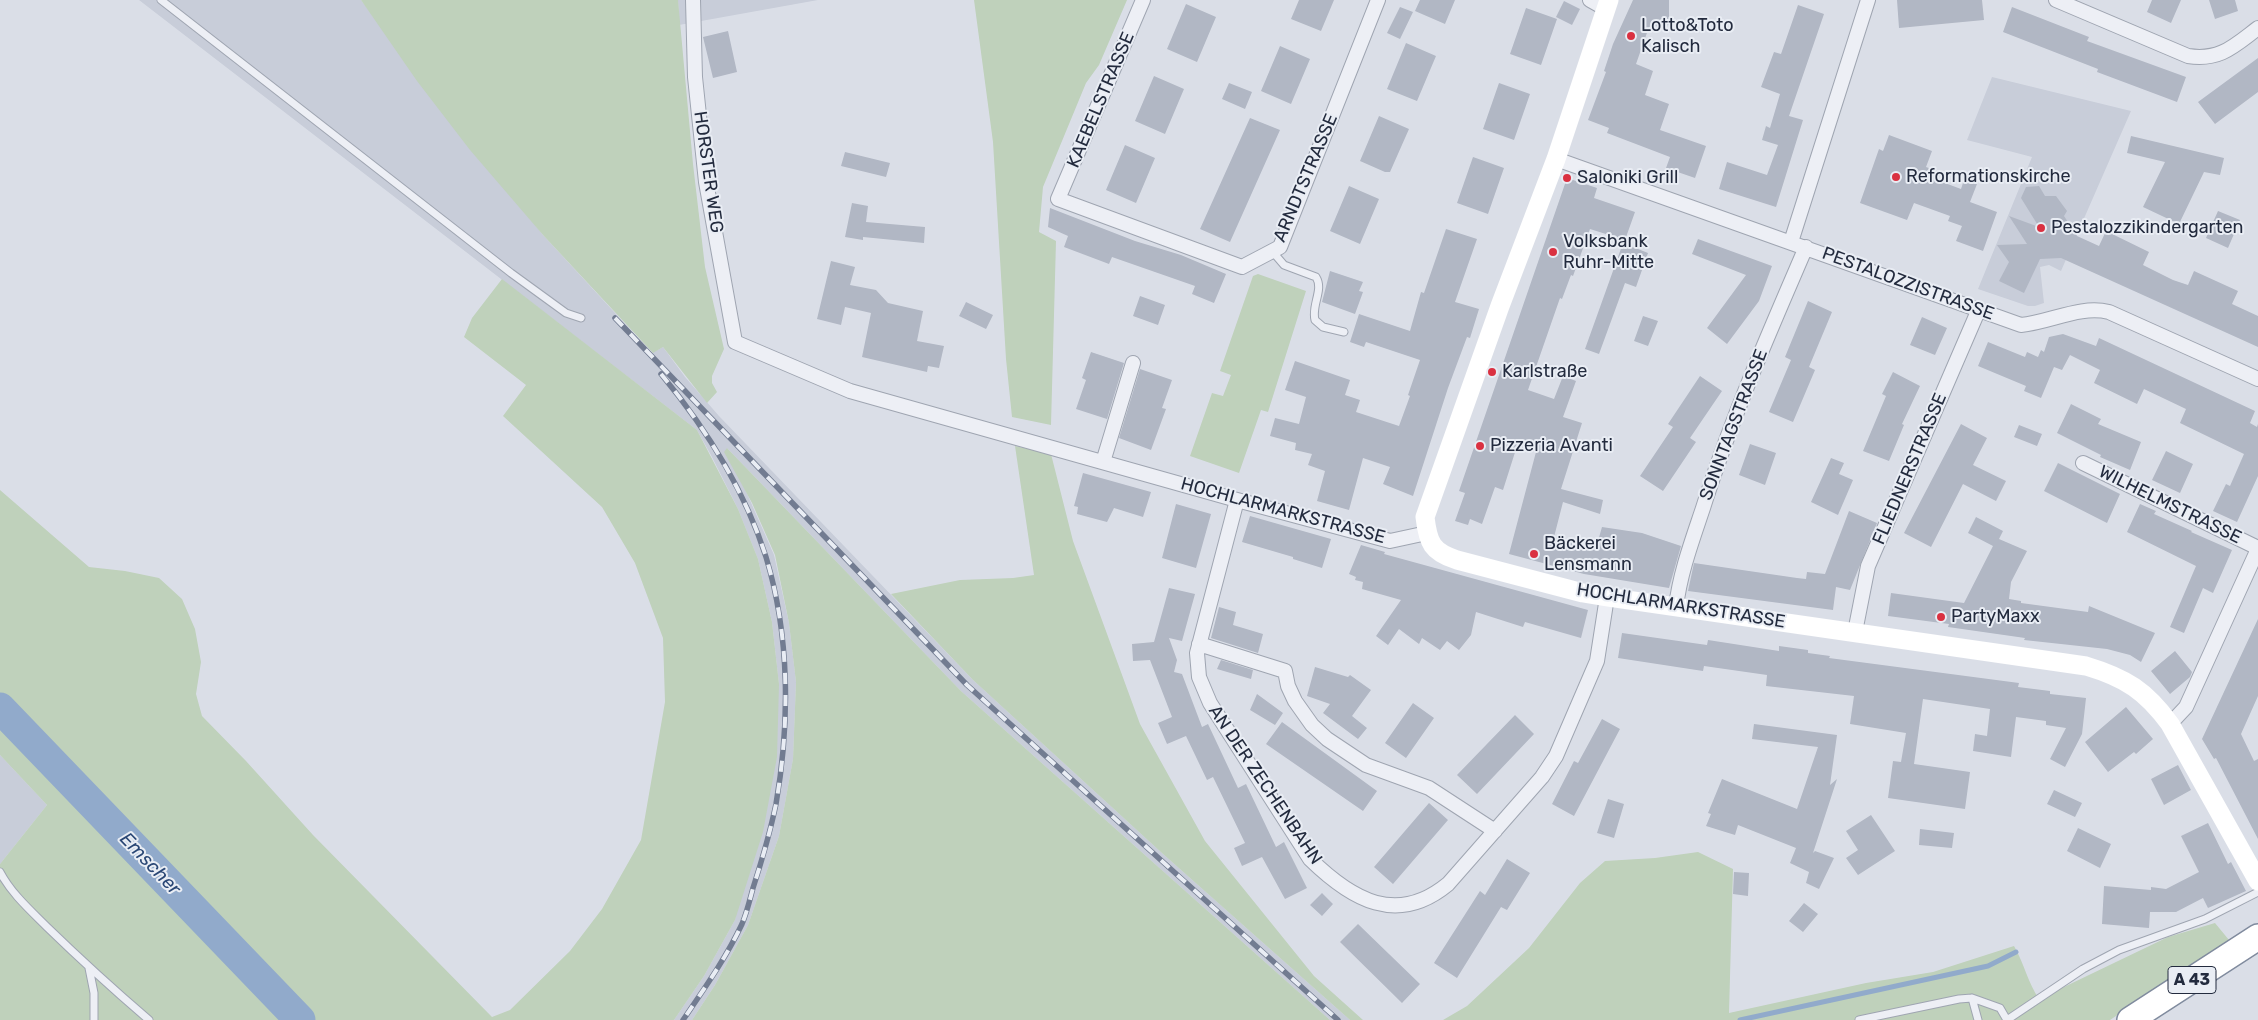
<!DOCTYPE html>
<meta charset="utf-8">
<style>
body{margin:0}
canvas{display:block;background:#dadee7}
</style>
<canvas width="2258" height="1020"></canvas>
<script>
const ctx = document.querySelector('canvas').getContext('2d');
ctx.lineJoin = 'round';
function fill(path, color) {
  ctx.fillStyle = color;
  ctx.fill(path, 'evenodd');
}
function strokePath(path, color, width, dash) {
  ctx.strokeStyle = color;
  ctx.lineWidth = width;
  ctx.lineCap = dash ? 'butt' : 'round';
  ctx.setLineDash(dash || []);
  ctx.stroke(path);
}
function label(font, color, halo, rows, align = 'center') {
  ctx.font = font + ' Rubik,sans-serif';
  ctx.lineWidth = 4;
  ctx.setLineDash([]);
  ctx.textBaseline = 'middle';
  ctx.strokeStyle = halo;
  ctx.fillStyle = color;
  for (const [text, x, y, turn = 0] of rows) {
    ctx.save();
    ctx.translate(x, y);
    ctx.rotate((+turn || 0) * Math.PI / 180);
    ctx.textAlign = isNaN(turn) ? turn : align;
    if (halo) ctx.strokeText(text, 0, 0);
    ctx.fillText(text, 0, 0);
    ctx.restore();
  }
}
const built = new Path2D(`
 M139 0H361L543 235 652 353 663 347 685 377 719 416 973 680 1163 854 1350 1020H1330L961 691 727 448 774 555 789 623 796 682 793 759 779 836 748 925 715 985 692 1020H674L704 976 735 920 779 684 772 622 758 559 738 509 712 457 697 430Z
 M678 0H818L679 25Z
 M1992 77 2131 111 2061 271 2049 265 2040 267 2044 303 2035 306H2028L1978 289 2032 157 1967 140Z
 M0 755 47 805 0 864Z`);
const green = new Path2D(`
 M361 0H678L693 164 705 267 724 349 712 376V383L717 392 707 403 663 347 653 353 543 235 470 150 417 81Z
 M974 0H1127L1099 65 1086 83 1043 187 1039 232 1056 241 1051 425 1012 417 1006 359 993 142Z
 M1258 274 1306 291 1268 412 1261 410 1239 473 1190 456 1212 393 1223 396 1231 375 1220 371 1253 276Z
 M502 279 697 430 738 509 758 559 772 622 779 684 777 757 763 832 735 920 704 976 674 1020H0V864L47 805 0 755V490L89 567 125 571 159 578 182 599 195 629 201 662 196 694 202 716 246 761 313 835 492 1017 510 1010 570 951 602 909 641 840 665 702 663 638 635 563 602 507 503 416 526 385 464 337 472 318Z
 M1015 446 1051 454 1073 541 1140 724 1205 841 1314 976 1363 1020H1350L1163 854 973 680 891 594 960 580 1013 578 1034 575Z
 M727 448 961 691 1330 1020H692L715 985 748 925 779 836 793 759 796 682 789 623 775 555 752 503 724 452Z
 M1698 852 1733 869 1729 1013 1866 983 1933 972 2014 946C2024 963 2028 983 2039 999L2168 937 2215 923 2229 940 2110 1020H1443L1467 1006 1529 948 1580 883 1605 861 1655 858Z`);
const stream = new Path2D(`
 M1740 1020 1988 966 2016 952`);
const river = new Path2D(`
 M0 708 300 1020`);
const building = new Path2D(`
 M1299 0H1334L1321 31 1291 19Z
 M1420 0H1455L1445 24 1415 11Z
 M1633 0H1669V25L1649 27 1636 64 1653 71 1645 95 1669 104 1660 130 1706 146 1695 178 1666 168 1670 157 1607 133 1609 128 1588 120 1606 72 1604 71 1613 44Z
 M1897 0H1982L1984 20 1899 28Z
 M2152 0H2181L2171 23 2147 12Z
 M2209 0H2235L2238 11 2215 19Z
 M1564 1 1580 9 1572 25 1556 17Z
 M1186 4 1216 17 1197 62 1167 49Z
 M1798 5 1824 14 1789 116 1803 120 1776 207 1719 189 1727 162 1767 175 1778 145 1762 140 1766 126 1770 128 1780 94 1761 87 1774 52 1781 54Z
 M1400 7 1413 12 1400 39 1387 33Z
 M2012 7 2089 37 2087 41 2186 77 2177 102 2097 72 2098 69 2003 32Z
 M1526 8 1557 19 1541 65 1510 54Z
 M728 31 737 72 713 78 703 37Z
 M1406 43 1436 56 1417 101 1387 89Z
 M1280 46 1310 59 1291 104 1261 91Z
 M2258 58V92L2215 124 2198 102Z
 M1154 76 1184 89 1165 134 1135 121Z
 M1229 83 1252 92 1245 109 1222 99Z
 M1499 83 1530 94 1514 140 1483 129Z
 M1379 116 1409 129 1390 172H1385L1360 161Z
 M1250 118 1280 130 1230 242 1200 229Z
 M1889 135 1932 151 1926 167 1937 171 1934 179 1961 189 1964 180 1977 184 1970 202 1997 212 1983 251 1956 241 1962 226 1948 221 1950 216 1914 203 1907 220 1860 203 1879 149 1883 151Z
 M2131 136 2224 158 2220 175 2204 172 2179 224 2143 207 2165 162 2127 153Z
 M1125 145 1155 158 1136 203 1106 190Z
 M845 152 890 163 886 177 841 166Z
 M1473 157 1504 168 1488 214 1457 203Z
 M1567 178 1597 188 1594 198 1635 212 1625 240 1590 229 1573 276 1571 275 1562 299 1560 298 1528 390 1554 399 1563 376 1576 381 1563 417 1582 423 1561 489 1603 500 1600 514 1563 502 1554 537 1596 548 1602 527 1642 533 1681 546 1669 588 1584 574 1509 554 1536 452 1517 446 1503 490 1495 487 1482 524 1470 519 1468 525 1455 521 1465 493 1459 491Z
 M1349 186 1379 199 1360 244 1330 231Z
 M2039 186 2045 196H2056L2067 211 2064 216 2077 236 2099 246 2106 231 2149 252 2143 265 2173 280 2188 285 2194 271 2238 291 2232 304 2258 316V347L2061 258 2040 259 2024 293 1999 281 2009 262 1997 245 2027 244 2009 216 2039 227 2021 198 2026 187Z
 M852 203 868 206 866 222 925 227 924 243 863 237V240L845 237Z
 M1050 208 1135 241 1181 255 1226 274 1214 303 1192 294 1195 286 1112 257 1109 264 1064 247 1068 236 1048 227Z
 M2218 211 2240 220 2228 248 2206 238Z
 M1446 229 1477 239 1455 302 1479 309 1470 338 1467 337 1448 388 1413 496 1383 484 1390 467 1363 458 1349 510 1317 501 1325 471 1308 465 1312 454 1295 450 1296 443 1270 436 1275 418 1299 424 1306 397 1285 390 1295 361 1350 380 1345 395 1360 400 1356 412 1399 426 1410 396 1408 395 1420 360 1366 342 1364 347 1350 342 1359 314 1410 331 1421 292 1424 293Z
 M1698 239 1772 266 1759 301 1727 344 1707 328 1746 275 1692 254Z
 M1623 243 1648 253 1636 287 1625 283 1599 354 1585 349Z
 M831 261 855 267 850 285 876 290 888 303 923 311 917 341 944 346 939 368 928 366 927 372 862 357 871 313 845 307 841 325 817 319Z
 M1330 271 1363 282 1359 291 1363 292 1355 314 1322 302Z
 M1140 296 1165 305 1158 325 1133 316Z
 M1808 301 1832 312 1809 367 1815 370 1793 422 1769 412 1791 360 1785 357Z
 M966 302 993 315 986 329 959 316Z
 M1643 316 1658 321 1648 346 1634 341Z
 M1922 317 1947 328 1935 355 1910 345Z
 M2063 334 2096 346 2099 338 2255 411 2250 423 2257 427 2258 424V476L2237 522 2213 511 2226 484 2230 486 2244 454 2180 423 2186 409 2144 389 2137 404 2094 383 2100 370 2070 355 2062 370 2054 367 2041 398 2024 391 2026 386 1978 366 1988 342 2025 357 2027 352 2038 357 2041 350 2044 352 2049 337Z
 M1091 352 1124 363 1107 419 1076 409 1086 380 1082 378Z
 M1140 369 1172 380 1162 408 1166 409 1151 450 1119 438Z
 M1893 372 1920 386 1902 424 1904 425 1889 461 1863 451 1886 396 1882 394Z
 M1700 376 1722 391 1690 438 1696 442 1663 491 1640 476 1673 427 1668 424Z
 M2071 404 2101 419 2098 424 2141 442 2130 470 2100 457 2101 455 2057 433Z
 M1961 424 1987 438 1973 465 2006 481 1996 501 1963 484 1931 547 1904 533Z
 M2019 425 2042 434 2037 446 2014 437Z
 M1750 444 1776 453 1765 485 1739 475Z
 M2166 451 2193 464 2180 493 2152 480Z
 M1831 458 1844 463 1839 474 1853 480 1838 515 1811 502Z
 M2058 463 2120 494 2107 523 2044 491Z
 M1083 473 1151 492 1143 517 1114 508 1107 522 1077 514 1078 507 1074 506Z
 M1176 504 1211 514 1196 568 1162 558Z
 M2140 504 2156 511 2154 514 2192 531 2191 532 2232 550 2213 593 2203 588 2184 633 2170 627 2196 566 2127 532Z
 M1849 511 1877 523 1850 590 1836 587 1833 610 1688 591 1694 563 1797 578 1806 579 1807 572 1825 574Z
 M1250 516 1331 539 1322 568 1293 559V557L1242 542Z
 M1976 517 2003 531 1999 539 2027 551 2011 582 2009 599 2021 601V603L2088 612 2089 606 2155 633 2141 662 2130 655 2107 649 2024 640 2025 638 1948 627 1949 624 1888 616 1891 593 1964 603 1993 546 1968 533Z
 M1361 545 1385 552 1384 554 1588 610 1581 638 1525 622 1523 627 1476 612 1471 635 1459 650 1447 641 1440 650 1422 638 1419 644 1399 629 1388 645 1376 636 1401 600 1362 589 1363 582 1355 580 1356 577 1349 574Z
 M1169 588 1195 594 1182 641 1169 638 1177 660 1174 672 1182 674 1202 727 1208 724 1238 788 1246 784 1276 847 1284 842 1307 888 1285 899 1262 857 1242 866 1234 848 1245 843 1213 777 1207 780 1186 736 1167 744 1158 723 1172 717 1150 660 1133 661 1132 644 1154 642Z
 M1219 607 1236 612 1233 625 1263 634 1258 653 1211 638Z
 M2258 619V696L2241 734 2254 761 2258 759V839L2216 758 2214 759 2202 739Z
 M1622 633 1707 645 1708 640 1779 651V646L1808 650V653L1830 656 1829 658 2019 683 2018 687 2050 691V694L2086 698 2082 734 2065 767 2050 759 2066 728 2046 725V721L2016 717 2011 757 1973 751 1975 734 1987 736 1990 709 1923 699 1914 764 1970 772 1965 809 1888 798 1893 761 1901 762 1906 733 1850 724 1854 696 1766 686 1767 675 1704 666 1703 671 1618 658Z
 M2175 651 2192 672 2190 677 2170 694 2151 671Z
 M1221 660 1253 670 1251 679 1217 669Z
 M1315 667 1348 677 1350 675 1371 690 1352 716 1367 728 1358 739 1323 713 1330 704 1307 696Z
 M1257 694 1283 713 1275 725 1250 710Z
 M1413 703 1434 718 1406 758 1385 743Z
 M2126 707 2153 739 2136 754 2134 752 2108 772 2085 742Z
 M1515 715 1534 734 1477 794 1457 775Z
 M1602 719 1620 729 1574 816 1552 804 1574 761 1578 763Z
 M1282 722 1377 791 1363 811 1266 744Z
 M1754 724 1837 735 1830 785 1837 779 1813 853 1815 851 1834 858 1819 889 1806 883 1809 872 1790 863 1796 848 1738 825 1735 835 1706 826 1711 814 1708 813 1722 779 1797 809 1818 747 1752 739Z
 M2178 765 2191 790 2164 805 2151 779Z
 M2054 790 2082 803 2075 817 2047 804Z
 M1608 799 1624 804 1614 838 1597 833Z
 M1429 803 1448 820 1393 884 1374 867Z
 M1871 815 1895 851 1858 875 1846 858 1858 850 1846 831Z
 M2208 823 2228 864 2231 862 2246 891 2208 908 2203 898 2176 912H2150L2149 928 2102 924 2104 886 2151 890V887L2166 889 2199 872 2181 836Z
 M2078 828 2111 844 2100 868 2067 851Z
 M1920 829 1954 833 1952 848 1919 845Z
 M1507 859 1530 873 1507 910 1501 907 1457 978 1434 963 1480 891 1485 895Z
 M1734 872 1749 873 1748 896 1733 894Z
 M1322 893 1333 904 1322 916 1310 905Z
 M1804 903 1818 914 1803 932 1789 921Z
 M1358 924 1420 984 1402 1003 1340 942Z`);
const lane = new Path2D(`
 M161 0 511 273 566 313 581 318
 M1272 251 1284 265 1316 277C1324 290 1311 305 1315 320L1323 327 1344 332
 M0 872C11 893 30 910 47 927 80 959 114 990 149 1020
 M89 968 94 993V1020
 M1972 998 1978 1020
 M1859 1020 1959 999 1972 998 2000 1008 2007 1020
 M2007 1020 2083 969 2119 950 2205 919 2258 892`);
const street = new Path2D(`
 M693 0 695 77 706 182 735 342 850 391 1237 500 1390 541 1427 533
 M1143 0 1058 199 1242 267 1280 247 1378 0
 M1590 0 1606 9
 M2056 0 2188 56C2220 61 2234 46 2258 28
 M1556 159 2021 325C2051 322 2080 305 2109 312L2258 379
 M1791 242 1868 0
 M1103 462 1133 363
 M2083 463 2258 548
 M1237 500 1197 653 1199 677 1210 703 1310 859C1352 900 1397 926 1448 884L1542 777 1556 756 1597 661 1607 597
 M1676 607C1680 573 1692 541 1703 508 1731 419 1769 333 1806 247
 M1855 632 1868 566 1979 309
 M1199 644 1285 671 1288 686 1295 701 1312 725 1327 739 1366 765 1429 788 1495 831
 M2170 724 2186 707 2258 549`);
const secondary = new Path2D(`
 M1609 0 1556 159 1500 306 1425 517C1428 543 1432 552 1457 560L1583 593 1607 597 2086 666C2126 678 2146 691 2170 724L2258 881`);
const highway = new Path2D(`
 M2130 1020 2258 937`);
const rail = new Path2D(`
 M615 318 967 685 1338 1020
 M661 374C705 427 745 491 766 557 790 636 790 723 776 804 770 833 762 860 753 888 750 899 747 912 742 924 726 958 704 989 683 1020`);
const markers = [
 [1631,36,5,"#da3141"],
 [1896,177,5,"#da3141"],
 [1567,178,5,"#da3141"],
 [2041,228,5,"#da3141"],
 [1553,252,5,"#da3141"],
 [1492,372,5,"#da3141"],
 [1480,446,5,"#da3141"],
 [1534,554,5,"#da3141"],
 [1941,617,5,"#da3141"]
];
const shields = [
 [2192,980,48]
];
const shieldNames = [
 ["A 43",2192,980]
];
const poiNames = [
 ["Lotto&Toto",1641,26],
 ["Kalisch",1641,47],
 ["Reformationskirche",1906,177],
 ["Saloniki Grill",1577,178],
 ["Pestalozzikindergarten",2051,228],
 ["Volksbank",1563,242],
 ["Ruhr-Mitte",1563,263],
 ["Karlstraße",1502,372],
 ["Pizzeria Avanti",1490,446],
 ["Bäckerei",1544,544],
 ["Lensmann",1544,565],
 ["PartyMaxx",1951,617]
];
const streetNames = [
 ["KAEBELSTRASSE",1101,100,-67],
 ["HORSTER WEG",708,172,82],
 ["ARNDTSTRASSE",1306,178,-67],
 ["PESTALOZZISTRASSE",1908,284,20],
 ["SONNTAGSTRASSE",1734,425,-69],
 ["FLIEDNERSTRASSE",1910,469,-67],
 ["WILHELMSTRASSE",2170,505,26],
 ["HOCHLARMARKSTRASSE",1283,511,15],
 ["HOCHLARMARKSTRASSE",1681,606,9],
 ["AN DER ZECHENBAHN",1265,785,56]
];
const waterNames = [
 ["Emscher",150,864,46]
];
fill(built, '#c8cdd9');
fill(green, '#bfd1bb');
strokePath(stream, '#91aacb', 5);
strokePath(river, '#91aacb', 31);
fill(building, '#b1b7c4');
strokePath(lane, '#9fa5b1', 9);
strokePath(street, '#9fa5b1', 16);
strokePath(highway, '#808b9e', 28);
strokePath(lane, '#edeff5', 7);
strokePath(street, '#edeff5', 14);
strokePath(secondary, '#fff', 19);
strokePath(highway, '#fff', 25);
strokePath(rail, '#727c91', 5.5);
strokePath(rail, '#e9edf4', 4, [11]);
for (const [x, y, r, color] of markers) {
  const dot = new Path2D();
  dot.arc(x, y, r, 0, 2 * Math.PI);
  ctx.fillStyle = color;
  ctx.fill(dot);
  strokePath(dot, '#e9edf4', 2);
}
for (const [x, y, w] of shields) {
  const box = new Path2D();
  box.roundRect(x - w / 2, y - 13.5, w, 27, 4);
  ctx.fillStyle = '#e9edf4';
  ctx.fill(box);
  strokePath(box, '#232b3e', 1);
}
label('bold 16px', '#232b3e', null, shieldNames);
label('18px', '#232b3e', '#e9edf4', poiNames, 'left');
label('18px', '#232b3e', '#e9edf4', streetNames);
label('italic 19px', '#2a4775', '#e9edf4', waterNames);
</script>
